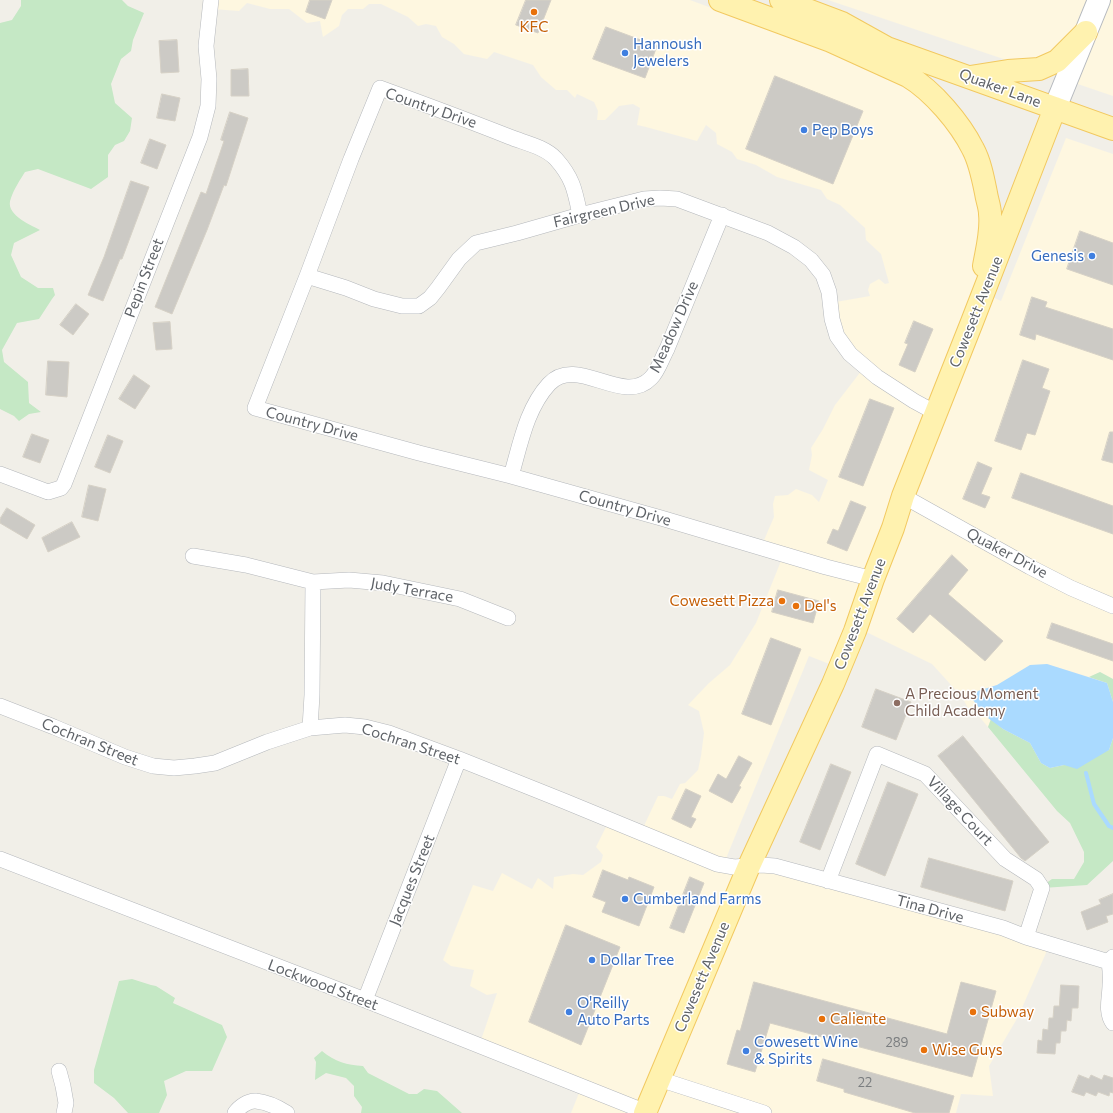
<!DOCTYPE html>
<style>
body{margin:0}
canvas{display:block;background:#f1efe8}
</style>
<canvas width="1113" height="1113"></canvas>
<script>
const ctx = document.querySelector('canvas').getContext('2d');
ctx.lineJoin = 'round';
function fill(path, color) {
  ctx.fillStyle = color;
  ctx.fill(path, 'evenodd');
}
function strokePath(path, color, width, dash) {
  ctx.strokeStyle = color;
  ctx.lineWidth = width;
  ctx.lineCap = dash ? 'butt' : 'round';
  ctx.setLineDash(dash || []);
  ctx.stroke(path);
}
function label(font, color, halo, rows, align = 'center') {
  ctx.font = font + ' Commissioner,sans-serif';
  ctx.lineWidth = 3;
  ctx.setLineDash([]);
  ctx.textBaseline = 'middle';
  ctx.strokeStyle = halo;
  ctx.fillStyle = color;
  for (const [text, x, y, turn = 0] of rows) {
    ctx.save();
    ctx.translate(x, y);
    ctx.rotate((+turn || 0) * Math.PI / 180);
    ctx.textAlign = isNaN(turn) ? turn : align;
    if (halo) ctx.strokeText(text, 0, 0);
    ctx.fillText(text, 0, 0);
    ctx.restore();
  }
}
const commercial = new Path2D(`
 M211 0H690L908 81 915 82 981 173 979 291 1001 301 1066 138 1113 154V679L1100 672 1089 677 1047 664 997 685 978 691 991 719 988 727 977 714 968 708 962 697 932 664 856 627 837 667 809 656 727 856 728 859 1049 946 1018 1017 989 1066 993 1096 961 1094 956 1113H571L581 1088 479 1046 497 993 487 995 470 986 474 970 451 966 443 960 473 885 493 891 502 873 532 889 538 878 553 889 554 877 573 874 583 875 601 862 603 855 596 847 610 819 643 828 658 796H664L672 799 680 784 685 783 698 770 701 756 704 733 699 711 688 705 709 683 730 665 756 623 783 556 761 547 774 517 773 504 775 496 788 495 796 489 812 495 819 502 828 480 809 470 812 455 811 448 823 429 835 405 862 370 848 353 830 303 870 296 868 290 870 284 879 279 885 284 889 283 881 254 866 240 865 228 840 205 827 199 821 190 777 177 756 165 737 159 732 152 717 144 716 133 706 125 697 141 646 127 637 125 640 108 633 104 619 106 605 120H597L598 111 594 102 577 94 575 98 567 90H556L541 77 533 65 494 52 487 59 464 54 454 44 442 37 436 26 426 24 418 26 408 17 381 4H369L363 9H348L342 15 339 26 323 37 320 21 307 23 289 9H270L247 3 239 11 212 9Z
 M828 0H1113V96L1063 79Z`);
const green = new Path2D(`
 M21 0H122L128 6 144 13 133 40 131 51 121 59 111 84 115 103 132 118 130 131 124 141 115 145 108 155V177L91 189 38 169 25 172C20 180 14 189 11 198 4 214 29 224 40 230L14 243 11 255 21 277 38 288H53L55 295 52 299 39 319 17 323 2 350 4 362 28 382 29 403 41 412 29 414 19 421 14 416 0 409V23L12 20 21 6Z
 M1100 672 1113 679V702L1107 683 1089 677Z
 M991 719 1003 729 1030 743 1041 763 1050 768 1064 765 1109 750 1113 738V861L1087 885 1043 888 1042 886 1052 879H1074L1084 862V852L1070 823 1057 811 988 727Z
 M132 979 151 985 156 986 175 998 173 1003 222 1025 227 1037 212 1071H186L164 1081 167 1095 159 1113H128L114 1098 94 1083V1070L119 981Z
 M322 1051C335 1062 347 1065 363 1066L368 1073 409 1094H417L424 1089 437 1091 462 1113H361L362 1107 354 1096V1086L346 1078 326 1073 315 1080 316 1062 314 1058Z`);
const water = new Path2D(`
 M1047 664 1107 683 1113 702V738L1109 750 1077 769 1064 765 1050 768 1041 763 1030 743 1003 729 988 718 989 717 984 714 973 700 975 694 978 691 997 685 1030 665Z`);
const stream = new Path2D(`
 M1086 773 1094 804 1109 826 1113 828`);
const building = new Path2D(`
 M310 0H332L325 19 306 12Z
 M526 0H551L538 33 516 25Z
 M606 27 657 46 645 78 593 59Z
 M177 40 179 72 161 73 159 41Z
 M248 69 249 96H231V70Z
 M775 76 863 111 833 184 746 149Z
 M162 94 180 98 175 121 157 118Z
 M230 112 248 118 226 186 224 185 207 230 172 314 155 307 201 192 206 194 224 141 221 140Z
 M150 139 166 145 157 169 141 163Z
 M131 181 149 187 122 259H120L103 301 88 295 104 257Z
 M1080 231 1113 243V285L1067 269Z
 M1032 297 1047 302 1045 307 1113 329V360L1036 334 1035 340 1020 335Z
 M76 304 89 314 73 335 60 325Z
 M914 321 933 329 915 372 899 365 908 344 905 343Z
 M170 322 172 349 156 350 153 323Z
 M1023 360 1049 369 1042 388 1050 391 1035 435 1027 433 1021 450 995 441Z
 M48 361 69 362 67 397 46 395Z
 M134 375 150 386 135 409 119 399Z
 M870 399 894 408 863 486 839 477Z
 M1110 432H1113V463L1102 460Z
 M32 434 49 440 40 463 23 457Z
 M108 435 123 441 110 473 95 467Z
 M978 462 992 468 981 494 990 497 985 508 963 499Z
 M1021 473 1113 506V534L1012 498Z
 M89 485 106 489 98 521 82 517Z
 M851 501 866 507 847 551 827 543 833 529 838 531Z
 M7 508 35 525 27 539 0 523V519Z
 M72 522 80 537 48 552 42 538Z
 M952 555 968 570 948 594 1003 641 985 661 930 614 913 633 897 619Z
 M778 590 819 601 813 623 772 612Z
 M1052 623 1113 644V661L1047 638Z
 M771 638 801 649 771 725 742 714Z
 M876 689 911 702 896 740 862 727Z
 M963 736 1049 842 1025 861 1021 858 938 756Z
 M739 756 752 763 739 786 741 787 732 803 709 791 718 774 726 779Z
 M831 764 851 772 820 850 800 842Z
 M888 782 918 794 885 876 856 864Z
 M686 789 701 796 691 817 696 819 691 828 672 819Z
 M929 858 1013 881 1005 911 921 887Z
 M603 870 628 880 629 877 654 887 639 926 602 912 606 902 593 897Z
 M690 877 704 883 684 933 670 928Z
 M1113 894V914L1106 916 1108 922 1087 930 1081 912 1101 904 1099 900Z
 M566 925 620 947 581 1045 529 1022Z
 M754 982 947 1034 961 982 996 991 972 1077 770 1023 755 1072 727 1064 737 1030 740 1031Z
 M1061 985 1079 986 1078 1008H1072L1071 1021 1067 1020 1066 1031H1061L1060 1043H1056L1055 1054 1037 1053 1038 1040 1042 1041 1043 1029 1048 1030 1049 1018H1053L1054 1006H1059Z
 M823 1059 954 1096 949 1113H915L844 1092V1089L817 1081Z
 M1079 1075 1089 1079 1091 1075 1102 1080 1104 1075 1113 1078V1093L1110 1092 1109 1096 1098 1092 1096 1096 1086 1092 1084 1096 1072 1092Z`);
const street = new Path2D(`
 M580 215C575 191 573 178 556 159 545 147 525 143 510 137 467 120 424 104 380 88L351 159 307 276 255 408 419 453 511 476 661 518 826 567 873 579
 M307 276 346 288 374 299 402 306H419L430 298 438 288 459 259 476 243 517 233 580 215 644 199 660 198 677 199 768 233 794 247 811 260 823 275 829 292 832 319 837 336 850 354 877 377 914 401 936 413
 M0 474 48 492 61 488 64 484 200 137 208 106 209 79 206 46 211 0
 M511 476C520 446 526 409 549 384 577 354 623 407 651 378 658 371 662 358 667 349L722 215
 M903 496 1030 567 1071 588 1113 606
 M193 556 246 565 313 582 349 580 383 583 460 599 508 618
 M0 706 54 727 125 757 153 766 174 768 195 766 215 763 267 742 310 728 345 725 365 727 389 733 459 759 564 801 717 864 734 867 761 865 775 866 1003 928 1026 937 1109 962
 M310 728 312 695 313 582
 M0 859 365 1000 646 1112
 M828 881 877 754 925 774 1005 859 1036 879 1042 888 1026 937
 M1113 957 1109 962C1110 969 1111 977 1110 985 1110 997 1105 1012 1113 1023
 M365 1000 459 759
 M59 1071 63 1086 66 1103 64 1113
 M659 1079 764 1113
 M235 1113C239 1107 249 1100 256 1101 266 1102 279 1108 287 1113`);
const secondary = new Path2D(`
 M1055 108 1099 0`);
const primary = new Path2D(`
 M720 0 831 41 846 43
 M781 0 842 23 887 48 1113 129
 M831 41 908 76C933 91 960 123 973 149 980 162 983 178 986 193 987 200 990 207 990 214 992 231 987 249 984 266
 M970 77 1008 71 1039 69 1057 61 1086 32
 M645 1113 749 866 833 684 855 631 873 579 893 528 903 496 972 322 1055 108`);
const markers = [
 [534,12,4,"#e8710a"],
 [625,53,4,"#3f7fe0"],
 [804,130,4,"#3f7fe0"],
 [1092,256,4,"#3f7fe0"],
 [782,601,4,"#e8710a"],
 [796,606,4,"#e8710a"],
 [897,703,4,"#8d6e63"],
 [625,899,4,"#3f7fe0"],
 [592,960,4,"#3f7fe0"],
 [569,1012,4,"#3f7fe0"],
 [973,1012,4,"#e8710a"],
 [822,1019,4,"#e8710a"],
 [924,1050,4,"#e8710a"],
 [746,1051,4,"#3f7fe0"]
];
const numberNames = [
 ["289",897,1043],
 ["22",865,1083]
];
const foodNames = [
 ["KFC",534,27,"center"],
 ["Cowesett Pizza",774,601,"right"],
 ["Del's",804,606],
 ["Subway",981,1012],
 ["Caliente",830,1019],
 ["Wise Guys",932,1050]
];
const shopNames = [
 ["Hannoush",633,44],
 ["Jewelers",633,61],
 ["Pep Boys",812,130],
 ["Genesis",1084,256,"right"],
 ["Cumberland Farms",633,899],
 ["Dollar Tree",600,960],
 ["O'Reilly",577,1003],
 ["Auto Parts",577,1020],
 ["Cowesett Wine",754,1042],
 ["& Spirits",754,1059]
];
const streetNames = [
 ["Quaker Lane",1000,88,20],
 ["Country Drive",431,108,19],
 ["Fairgreen Drive",604,211,-13],
 ["Pepin Street",144,278,-69],
 ["Cowesett Avenue",976,312,-68],
 ["Meadow Drive",674,327,-66],
 ["Country Drive",312,424,15],
 ["Country Drive",625,508,16],
 ["Quaker Drive",1007,553,28],
 ["Judy Terrace",412,590,10],
 ["Cowesett Avenue",860,614,-69],
 ["Cochran Street",90,742,22],
 ["Cochran Street",411,744,18],
 ["Village Court",960,811,47],
 ["Jacques Street",412,880,-68],
 ["Tina Drive",930,909,15],
 ["Cowesett Avenue",702,977,-67],
 ["Lockwood Street",323,985,21]
];
const educationNames = [
 ["A Precious Moment",905,694],
 ["Child Academy",905,711]
];
fill(commercial, '#fef7e0');
fill(green, '#c5e8c5');
fill(water, '#aadaff');
strokePath(stream, '#aadaff', 4);
fill(building, '#cccac5');
strokePath(building, '#d6d1c6', 1);
strokePath(street, '#b5b8bc', 16);
strokePath(secondary, '#b6babf', 24);
strokePath(primary, '#f2c960', 24);
strokePath(street, '#fff', 15);
strokePath(secondary, '#fff', 22);
strokePath(primary, '#fff2af', 22);
for (const [x, y, r, color] of markers) {
  const dot = new Path2D();
  dot.arc(x, y, r, 0, 2 * Math.PI);
  ctx.fillStyle = color;
  ctx.fill(dot);
  strokePath(dot, '#fff', 1.5);
}
label('13px', '#7a7d7f', null, numberNames);
label('15px', '#c56008', '#fff', foodNames, 'left');
label('15px', '#366cbe', '#fff', shopNames, 'left');
label('15px', '#5f6368', '#fff', streetNames);
label('15px', '#785e54', '#fff', educationNames, 'left');
</script>
